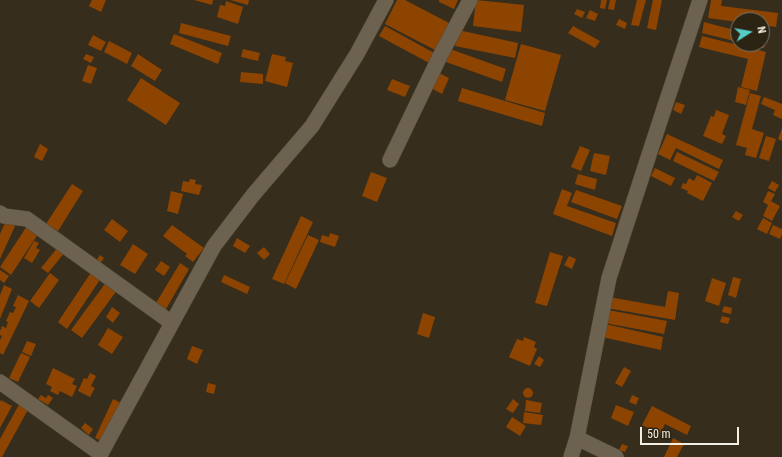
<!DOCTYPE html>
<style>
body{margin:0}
#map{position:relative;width:782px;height:457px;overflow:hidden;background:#362d1c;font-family:"Roboto Condensed",sans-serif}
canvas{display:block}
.north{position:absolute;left:730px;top:12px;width:40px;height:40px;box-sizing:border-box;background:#2c2413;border:1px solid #7c7567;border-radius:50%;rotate:79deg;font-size:11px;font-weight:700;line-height:16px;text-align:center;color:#f4efe4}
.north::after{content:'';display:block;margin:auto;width:14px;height:18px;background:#54cdc7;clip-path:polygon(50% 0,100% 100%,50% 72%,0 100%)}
.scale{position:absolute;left:640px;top:427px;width:99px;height:18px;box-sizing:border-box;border:2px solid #f4efe4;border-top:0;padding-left:5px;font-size:12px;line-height:14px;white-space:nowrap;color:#f4efe4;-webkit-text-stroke:3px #2c2413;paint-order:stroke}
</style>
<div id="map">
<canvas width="782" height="457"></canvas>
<div class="north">N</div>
<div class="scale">50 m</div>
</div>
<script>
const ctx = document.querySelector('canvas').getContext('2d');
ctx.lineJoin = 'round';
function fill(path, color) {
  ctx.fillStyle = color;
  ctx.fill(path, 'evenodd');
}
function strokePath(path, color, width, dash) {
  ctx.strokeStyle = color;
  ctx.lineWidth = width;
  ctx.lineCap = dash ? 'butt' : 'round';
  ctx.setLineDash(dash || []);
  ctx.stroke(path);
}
const building = new Path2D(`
 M92 0H106L101 12 89 6Z
 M194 0H213L212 5Z
 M230 0H249L248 5Z
 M397 0H405L451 24 437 51 385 24Z
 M439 0H458L454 9 439 2Z
 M476 0 524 5 521 32 473 26Z
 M601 0H607L605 9 600 8Z
 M610 0H616L614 10 608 9Z
 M637 0H646L639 26 631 25Z
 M653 0H662L656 30 647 28Z
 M711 0H722L721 6 778 13 776 27 762 25V20H738V22L708 18Z
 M226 1 243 7 238 24 217 17 220 5 225 6Z
 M577 9 585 12 582 18 574 14Z
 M590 10 598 14 595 21 586 18Z
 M619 19 627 23 625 29 616 25Z
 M704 22 738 31V42L702 33Z
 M181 23 231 36 228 46 179 33Z
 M385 26 436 54 431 64 379 36Z
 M573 26 600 41 595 48 568 33Z
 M458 30 518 43 515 58 455 46Z
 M174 34 222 53 218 64 170 44Z
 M93 35 106 42 101 51 88 45Z
 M702 36 766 52 757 91 741 87 748 59 699 47Z
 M762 37 766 38 764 48 750 45 762 44Z
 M109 41 132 53 127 64 104 52Z
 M521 44 561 55 545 111 505 100Z
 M243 49 260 53 258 61 241 57Z
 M450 49 506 69 502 82 446 62Z
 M86 54 94 57 91 63 83 59Z
 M138 54 162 70 155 81 131 66Z
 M272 54 286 57 285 61 293 63 287 87 265 81Z
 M88 65 97 68 91 84 82 81Z
 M241 72 263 74V84L240 82Z
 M439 73 449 78 442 94 431 88Z
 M141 78 180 103 166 125 127 100Z
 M392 79 410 86 405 97 387 90Z
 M738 87 750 90 746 105 735 102Z
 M462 88 545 113 542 126 458 101Z
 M750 93 761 96 752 129 764 133 756 158 745 155 747 148 736 145Z
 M764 97 782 104V119L773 115 775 110 761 104Z
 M676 102 685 105 681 114 673 110Z
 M716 110 729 115 722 134 726 136 722 144 703 136 711 116 714 117Z
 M782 128V141L778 139Z
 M667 134 723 160 719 169 676 148 670 160 658 154Z
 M766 136 776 139 769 161 759 158Z
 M40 144 48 149 42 161 34 157Z
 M580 146 590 150 581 171 571 167Z
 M677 152 719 172 714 181 673 161Z
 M594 153 610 156 606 175 590 171Z
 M655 168 675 178 671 186 651 176Z
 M371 172 387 178 377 202 362 196Z
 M578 174 597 179 595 190 575 184Z
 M697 175 712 183 703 201 687 193 688 191 681 188 683 183 686 184 689 178 694 181Z
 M190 179 196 180 195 184 202 185 199 195 181 191 183 181 189 182Z
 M772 181 779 185 775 192 768 188Z
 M72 184 83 191 58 231 46 224Z
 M562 189 572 193 567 206 616 223 612 236 553 214Z
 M576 190 622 206 617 219 571 202Z
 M171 191 183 194 178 214 167 211Z
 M768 191 775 194 771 201 780 206 772 221 763 216 768 205 763 202Z
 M736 211 743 215 739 221 732 217Z
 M301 216 313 222 284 284 272 279Z
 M763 218 772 223 767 234 757 229Z
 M112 219 128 231 120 242 104 230Z
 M6 221 15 226 0 259V234Z
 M172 225 204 248 193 262 185 256 187 254 163 236Z
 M773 225 782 229V234L780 239 769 234Z
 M27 226 38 234 11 275 0 267Z
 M330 233 339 236 335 247 320 242 322 235 329 237Z
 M308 235 319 240 296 289 285 283Z
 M237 238 250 246 245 253 233 246Z
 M34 241 39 243 36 248 40 250 32 263 24 258Z
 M133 244 148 254 135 274 120 265Z
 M58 247 65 252 48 273 41 268Z
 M264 247 270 254 264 260 257 253Z
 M550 252 563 256 547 306 535 303Z
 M100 255 104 258 100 264 96 261Z
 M569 256 576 259 572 269 564 265Z
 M161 261 170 267 164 276 155 270Z
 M180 263 189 269 166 309 156 303Z
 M0 270 9 276 4 283 0 280Z
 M92 271 101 278 67 329 58 322Z
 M50 273 59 280 39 308 30 301Z
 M224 275 250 287 247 294 221 282Z
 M733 277 741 279 736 298 728 295Z
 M712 278 726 283 719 306 705 301Z
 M107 281 118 289 82 338 71 330Z
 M4 285 12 289 0 319V295Z
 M668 291 679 293 675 320 607 308 609 297 665 307Z
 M18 295 29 301 3 355 0 353V340L2 336 0 335V331L2 326 6 328 8 322 6 321 10 312 13 313 16 307 13 306Z
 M724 306 732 308 731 314 722 312Z
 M112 307 120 313 113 323 106 317Z
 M608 310 667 321 664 334 605 323Z
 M423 313 435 317 429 338 417 334Z
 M722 316 730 318 728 324 720 322Z
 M605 324 663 337 661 350 602 337Z
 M108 328 123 337 112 354 98 345Z
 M524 337 536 342 534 347 537 349 530 366 509 357 517 339 523 341Z
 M27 341 36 344 31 356 22 352Z
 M192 346 203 350 197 364 187 359Z
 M21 353 30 357 18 382 9 378Z
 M539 356 544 360 540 367 534 364Z
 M624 367 631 371 622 387 615 383Z
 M53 368 75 379 72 384 77 386 72 397 60 391 58 395 50 391 52 387 46 384Z
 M90 373 96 376 91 386 95 388 90 397 78 391 84 378 87 379Z
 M208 383 216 385 214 394 206 392Z
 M523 393a5 5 0 1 1 10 0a5 5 0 1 1-10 0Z
 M41 395 46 398 48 395 53 398 48 405 38 399Z
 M632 395 639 398 636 405 629 402Z
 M113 399 121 403 104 442 95 438Z
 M513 399 519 404 513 413 506 409Z
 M1 400 12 406 0 428V402Z
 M526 400 542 403 540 413 525 411Z
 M21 401 30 406 2 457H0V439Z
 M616 405 634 412 628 426 611 418Z
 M652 406 691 426 687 435 665 424 660 434 642 425Z
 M524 412 543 415 541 425 523 423Z
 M512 417 526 426 520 436 506 427Z
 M85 423 93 429 89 435 81 428Z
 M673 438 684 444 677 457H664Z
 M622 444 628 446 625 452 619 450Z`);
const street = new Path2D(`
 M390 160 441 54 470 0
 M0 213 4 216 27 219 172 323
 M0 382 101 454
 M577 438 616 457
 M99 457 214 246 253 195 312 126 357 54 386 0
 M571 457 577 438 609 278 659 124 700 0`);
fill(building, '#8e4401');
strokePath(street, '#514a3b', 16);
strokePath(street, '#6c624f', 15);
</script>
